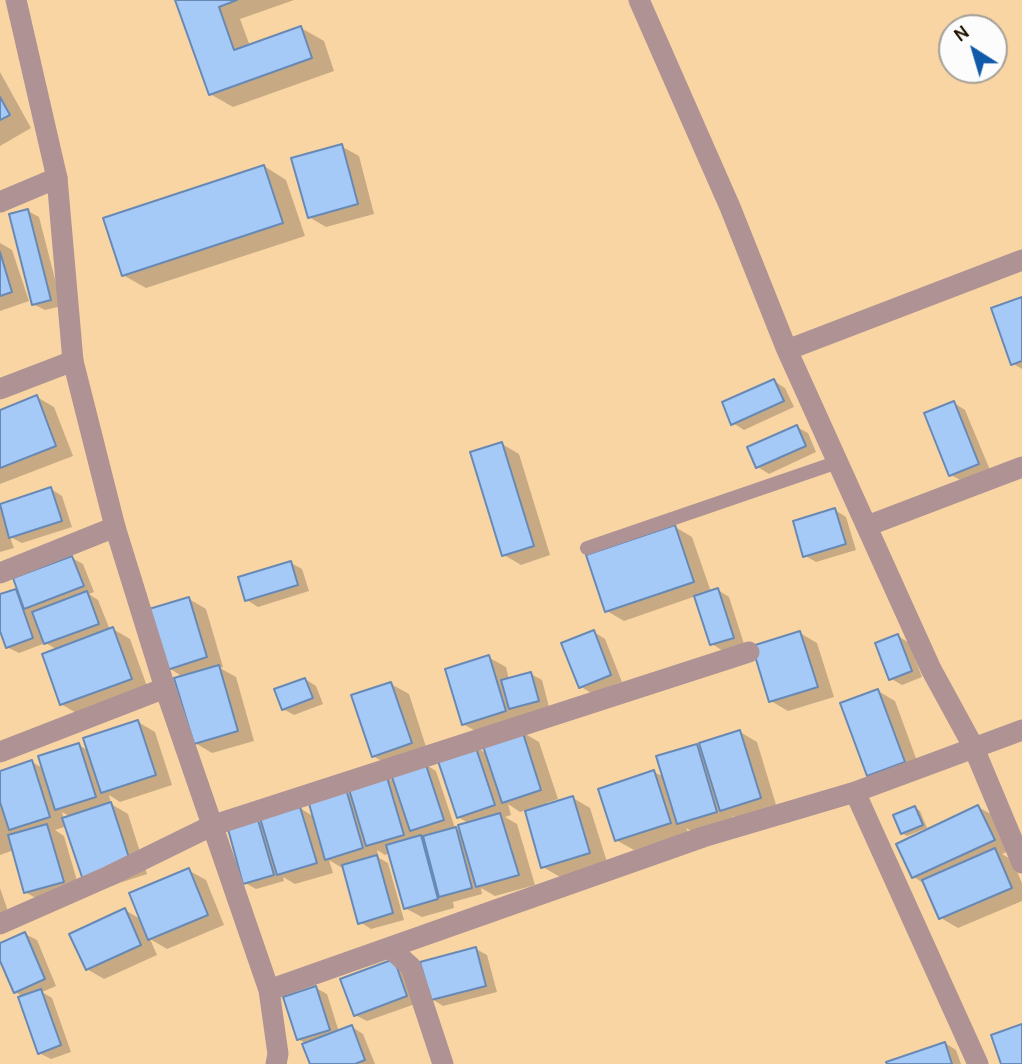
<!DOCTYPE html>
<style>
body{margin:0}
#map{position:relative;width:1022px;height:1064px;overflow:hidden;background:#f9d5a4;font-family:Karla,sans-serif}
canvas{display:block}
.north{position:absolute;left:938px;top:14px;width:70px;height:70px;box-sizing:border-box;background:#fcfcfc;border:2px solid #a5a098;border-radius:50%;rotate:323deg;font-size:19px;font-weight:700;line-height:28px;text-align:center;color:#221503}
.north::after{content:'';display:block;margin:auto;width:24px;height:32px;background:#105aa9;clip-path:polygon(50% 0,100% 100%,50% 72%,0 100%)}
</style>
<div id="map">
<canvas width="1022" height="1064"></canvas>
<div class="north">N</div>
</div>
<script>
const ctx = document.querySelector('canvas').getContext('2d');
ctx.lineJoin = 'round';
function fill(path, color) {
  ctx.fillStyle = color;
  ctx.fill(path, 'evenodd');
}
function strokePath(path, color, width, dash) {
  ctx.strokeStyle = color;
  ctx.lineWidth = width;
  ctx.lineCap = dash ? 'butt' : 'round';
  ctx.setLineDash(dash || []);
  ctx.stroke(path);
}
const shadow = new Path2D(`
 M177 0H294L240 19 250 46 301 28 324 41 334 71 233 107 210 94Z
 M0 72 31 128 0 146Z
 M341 146 359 156 374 214 326 227 309 217Z
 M264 166 286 180 305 236 146 288 123 275Z
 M28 211 39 217 62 306 45 310 33 304Z
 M0 243 12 250 29 301 0 311Z
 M1022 299V369L1012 363Z
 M774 381 785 388 794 407 744 430 733 423Z
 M37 397 54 407 73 456 0 484V411Z
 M954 403 965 410 990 470 962 481 951 475Z
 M797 427 808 433 816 452 769 474 758 467Z
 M502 444 519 454 550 555 521 565 504 555Z
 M51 489 62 496 72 527 22 543 10 537 14 548 0 552V504L1 506Z
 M835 510 846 517 856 550 816 562 804 555Z
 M675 527 692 537 711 592 718 590 729 597 744 644 723 651 712 644 696 596 624 621 607 611Z
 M72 558 83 564 94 592 89 594 98 600 110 630 113 629 130 639 148 689 78 714 61 704 58 650 42 641 43 644 19 653 7 647 0 626V596L19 589Z
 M291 563 302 569 309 591 258 607 247 600Z
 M189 599 206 609 223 667 220 668 236 677 254 741 212 753 195 743 183 677 169 668Z
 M594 632 605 639 622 682 591 693 580 686Z
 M800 633 817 643 834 697 788 711 771 701Z
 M898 636 909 643 922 677 902 685 890 678Z
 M488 657 506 667 509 680 531 674 542 680 549 707 481 734 463 724Z
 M305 679 316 686 323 704 294 715 283 709Z
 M391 684 409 694 428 753 390 766 373 756Z
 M878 691 895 701 921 772 886 785 869 775Z
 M138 722 155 732 172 785 120 802 109 795 111 804 128 814 147 874 101 889 67 826 55 830 64 836 80 891 43 902 25 892 14 850 0 855V773L32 762 44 769 78 745 90 751ZM62 812 71 817 64 819Z
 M522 732 539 742 558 799 546 803 547 806 573 798 590 808 607 862 560 877 543 867 526 810 520 812 508 804 511 815 505 817 517 824 535 885 495 896 481 888 482 894 453 902 454 908 422 917 405 908 390 853 385 855 377 850 379 858 388 863 404 920 371 929 360 922 344 869 329 860 333 873 295 884 283 877 284 881 256 889 245 883 258 822 264 825 300 808 314 817 345 791 353 796 386 776 396 782 425 764 436 771 455 828 462 833 470 824 458 817 475 747 488 754Z
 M740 732 757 742 777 808 738 819 732 816 734 822 695 833 686 828 688 832 634 850 616 840 654 772 664 777 697 746 703 749Z
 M978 807 996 817 1011 850 1002 854 1012 860 1022 883V901L958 928 941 918 926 885 914 877Z
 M915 808 920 811 927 828 907 836 902 833Z
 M188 870 206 880 224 925 167 949 150 939 157 955 104 979 87 969 125 910 142 920Z
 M0 888 11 920 0 923Z
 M25 934 37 940 56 986 42 992 52 998 71 1052 51 1059 39 1053 24 997 15 992 0 957V945Z
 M476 949 487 955 497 992 443 1006 432 999Z
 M394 961 405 968 418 1003 367 1021 355 1015Z
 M316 988 327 994 339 1032 352 1027 363 1034 375 1064H311L307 1044 298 1039Z
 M945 1043 956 1050 961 1064H888Z`);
const building = new Path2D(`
 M175 0H237L219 7 234 50 301 26 312 58 209 95Z
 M0 97 10 115 0 120Z
 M342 144 358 204 308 218 291 158Z
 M264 165 283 223 122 276 103 218Z
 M28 209 51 300 32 305 9 214Z
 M0 252 12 292 0 296Z
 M1022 297V361L1011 365 991 308Z
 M774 379 784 401 731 425 722 402Z
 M37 395 56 446 0 468V410Z
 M954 401 979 464 949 476 924 413Z
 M797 425 806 446 756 468 747 447Z
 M502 442 534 546 502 556 470 452Z
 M51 487 62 521 9 538 0 504Z
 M835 508 846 544 803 557 793 521Z
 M675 525 694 582 605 612 586 555Z
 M72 556 84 586 24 609 13 578Z
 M291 561 298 585 245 601 238 577Z
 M718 588 734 638 710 645 694 596Z
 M16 589 33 638 6 648 0 631V594Z
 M87 591 99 624 44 644 32 612Z
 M189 597 207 657 167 670 149 609Z
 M113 627 132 679 60 705 42 654Z
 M594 630 611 675 579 688 561 643Z
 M800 631 818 687 769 702 752 646Z
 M898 634 912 671 889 680 875 643Z
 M489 655 506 711 462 725 445 669Z
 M219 665 238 731 194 744 174 678Z
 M531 672 539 701 509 709 501 680Z
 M305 678 313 698 282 710 274 689Z
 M391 682 412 743 372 757 351 695Z
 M878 689 905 762 867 776 840 703Z
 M138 720 156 775 101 793 83 738Z
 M522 730 541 790 502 803 482 743Z
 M740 730 761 798 720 811 699 743Z
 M79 743 96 797 55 810 38 756Z
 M697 744 717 812 677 824 656 756Z
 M475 745 495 805 457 818 437 758Z
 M32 760 50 817 9 830 0 802V771Z
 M425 762 444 820 410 831 391 774Z
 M654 770 671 823 615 841 598 789Z
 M386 774 404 835 366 846 348 786Z
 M346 789 363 848 325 860 308 800Z
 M573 796 590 853 541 868 525 811Z
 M111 802 131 864 83 880 62 818Z
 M978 805 995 840 912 878 896 844Z
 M915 806 923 825 901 834 893 815Z
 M300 807 317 863 277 875 260 818Z
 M500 813 519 875 476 887 458 825Z
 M258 820 274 875 243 884 228 829Z
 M47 824 64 882 24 893 8 835Z
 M456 827 472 888 439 897 423 836Z
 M421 835 438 899 404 909 386 845Z
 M995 848 1012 888 939 919 922 880Z
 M377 855 393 913 358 924 342 865Z
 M189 868 208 915 148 940 129 893Z
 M125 908 141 945 86 970 69 934Z
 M25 932 45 979 14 993 0 961V943Z
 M476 947 486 986 431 1000 420 962Z
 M394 959 407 996 354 1016 340 979Z
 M316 986 330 1030 297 1040 283 997Z
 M41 989 61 1045 38 1054 18 997Z
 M1022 1024V1064H1001L991 1035Z
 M352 1025 365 1060 355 1064H310L302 1044Z
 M945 1042 952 1064H887L886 1062Z`);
const service = new Path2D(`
 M587 548 838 462`);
const minor = new Path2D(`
 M639 0 730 207 787 350 931 669 973 746 1022 863
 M0 202 57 178
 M787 350 1022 260
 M0 389 73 361
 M867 526 1022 467
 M0 573 115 527
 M0 752 165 688
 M855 792 978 1064
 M0 924 109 876 211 826 749 652
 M390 948 411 967 443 1064
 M269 990 703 837 855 792 1022 730`);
const tertiary = new Path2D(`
 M16 0 57 178 73 361 115 527 165 688 269 990 278 1054 276 1064`);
fill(shadow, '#0003');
fill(building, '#a6caf8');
strokePath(building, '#6889b4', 2);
strokePath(service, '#ae9294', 14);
strokePath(minor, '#ae9294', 21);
strokePath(tertiary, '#ae9294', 21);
</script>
